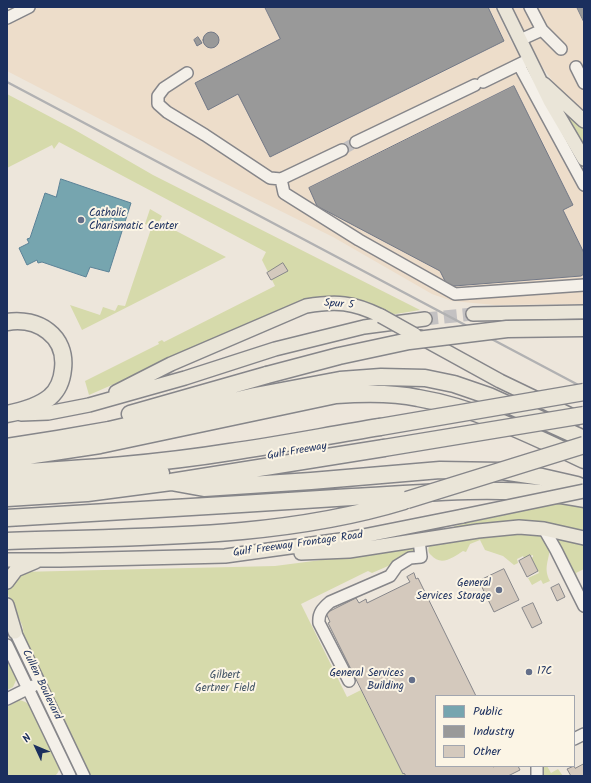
<!DOCTYPE html>
<style>
body{margin:0}
#map{position:relative;width:591px;height:783px;overflow:hidden;background:#ede6db;font-family:Kalam,sans-serif}
canvas{display:block}
.frame{position:absolute;inset:0;border:8px solid #1b2f5e;pointer-events:none}
.legend{position:absolute;left:435px;top:695px;width:140px;height:72px;box-sizing:border-box;background:#fcf5e5;border:1px solid #a2a6af;margin:0;padding:5px 7px;list-style:none;font-size:12px;color:#1b2f5e}
.legend li{display:flex;align-items:center;gap:8px;height:20px}
.legend b{width:20px;border:1px solid #a2a6af}
.north{position:absolute;left:16px;top:727px;width:40px;height:40px;-webkit-text-stroke:3px #fcf5e5;paint-order:stroke;rotate:314deg;font-size:11px;font-weight:700;line-height:16px;text-align:center;color:#1b2f5e}
.north::after{content:'';display:block;margin:auto;width:14px;height:18px;background:#1b2f5e;clip-path:polygon(50% 0,100% 100%,50% 72%,0 100%)}
</style>
<div id="map">
<canvas width="591" height="783"></canvas>
<div class="frame"></div>
<ul class="legend">
<li><b style="height:11px;background:#76a5af"></b>Public</li>
<li><b style="height:11px;background:#999"></b>Industry</li>
<li><b style="height:11px;background:#d4c9bd"></b>Other</li>
</ul>
<div class="north">N</div>
</div>
<script>
const ctx = document.querySelector('canvas').getContext('2d');
ctx.lineJoin = 'round';
function fill(path, color) {
  ctx.fillStyle = color;
  ctx.fill(path, 'evenodd');
}
function strokePath(path, color, width, dash) {
  ctx.strokeStyle = color;
  ctx.lineWidth = width;
  ctx.lineCap = dash ? 'butt' : 'round';
  ctx.setLineDash(dash || []);
  ctx.stroke(path);
}
function label(font, color, halo, rows, align = 'center') {
  ctx.font = font + ' Kalam,sans-serif';
  ctx.lineWidth = 4;
  ctx.setLineDash([]);
  ctx.textBaseline = 'middle';
  ctx.strokeStyle = halo;
  ctx.fillStyle = color;
  for (const [text, x, y, turn = 0] of rows) {
    ctx.save();
    ctx.translate(x, y);
    ctx.rotate((+turn || 0) * Math.PI / 180);
    ctx.textAlign = isNaN(turn) ? turn : align;
    if (halo) ctx.strokeText(text, 0, 0);
    ctx.fillText(text, 0, 0);
    ctx.restore();
  }
}
const built = new Path2D(`
 M39 7H495L510 39 584 171V304L495 305 452 301 432 294 333 237 206 174 7 71V23Z
 M509 7H584V115L563 95 543 68 523 35Z`);
const green = new Path2D(`
 M7 94 75 130 153 175 420 310 390 315 371 305 350 298 326 296 304 301 89 395 85 381 159 344 158 342 162 340 164 342 275 286 262 260 266 252 59 142 54 149 52 145 7 168Z
 M555 99 584 128V151Z
 M150 209 162 216 159 222 226 257 82 330 70 305 100 315 103 307 115 311 118 305 125 306 152 226 145 224Z
 M564 502 584 505V533L455 530 454 526Z
 M502 534 543 536 550 547C549 561 543 568 550 581L543 584 541 580 532 585 528 578 539 573 531 558 533 557V555L524 558 523 556 517 559 518 563 514 565 503 556 485 550 480 540 470 544 466 552 463 551C454 557 441 567 431 555 428 552 428 550 429 546Z
 M557 537 584 543V569L576 573 578 579 571 583 556 539Z
 M414 548 418 553 372 573 368 571 301 604 347 697 361 690 403 774 404 773 406 776H89L23 641C23 635 24 630 22 625 17 611 7 601 7 586L19 572 275 566Z
 M7 655 17 678 13 687 7 690Z
 M19 700C28 702 30 705 33 712L58 764C60 769 59 772 55 776H7V707Z
 M542 766H547L551 773 558 769 563 776H541Z`);
const public = new Path2D(`
 M61 179 131 203 109 272 90 267 86 277 42 262 38 263 37 260 27 265 19 248 29 243 27 239 30 238 45 193 56 197Z`);
const industry = new Path2D(`
 M265 7H488L504 41 270 157 238 94 208 110 195 83 280 39Z
 M577 7H584V22Z
 M203 40a8 8 0 1 1 16 0a8 8 0 1 1-16 0Z
 M198 37 202 43 197 46 194 40Z
 M514 86 573 205 563 210 584 253V274L581 276 454 286 446 283 440 271 317 206 309 188Z`);
const building = new Path2D(`
 M283 263 288 271 271 280 267 273Z
 M530 555 538 571 527 577 519 561Z
 M504 569 519 600 494 612 479 581Z
 M414 573 416 579 418 578 476 696H436V766H492L493 767 495 766H518L520 770 508 776H406L404 773 403 774 328 623 330 622 326 613 356 598 359 603 366 599 367 603 410 582 407 577Z
 M559 584 565 597 557 601 551 588Z
 M533 603 542 623 532 628 522 608Z
 M584 764V776H571L567 769 574 766 575 768Z`);
const minorTunnel = new Path2D(`
 M342 150 356 142`);
const majorTunnel = new Path2D(`
 M425 319 473 314`);
const minor = new Path2D(`
 M530 7 542 30 561 49
 M7 18 29 7
 M520 40 542 30
 M519 65 584 185
 M576 67 584 83
 M187 73 164 88 158 96V104L167 112 205 135 270 178 281 179 342 150
 M483 82 524 62
 M356 142 475 85
 M281 179 284 193 359 240 455 294 584 285
 M544 529 556 550 584 606
 M12 625 84 776
 M7 645 70 776
 M349 681 319 623C318 613 323 608 330 602L390 576 397 566 410 558 421 557 419 540
 M7 699 33 686
 M574 739 584 734
 M537 766V776`);
const major = new Path2D(`
 M504 7 550 101 584 159
 M544 84 584 121
 M473 314 584 312
 M420 337 500 381 577 418
 M116 392 171 364 306 306C336 301 353 302 381 316
 M21 414 48 413 89 405 185 378 275 349 364 327 425 319
 M301 553 349 551 478 531 519 527 544 529 584 538
 M7 560H60L225 556 348 539 463 516
 M7 582 16 570 35 562
 M7 605 15 632`);
const highway = new Path2D(`
 M7 322C38 317 67 336 63 369 62 380 58 390 50 397 38 407 22 411 7 414
 M130 414 267 375
 M7 447 58 439 109 430 255 396 340 380 381 377 425 378 454 384 489 396 584 439
 M7 459 100 445 336 395C363 393 391 392 418 398 477 408 531 435 584 460
 M7 473C81 469 156 464 230 452 280 445 330 435 380 427
 M171 482 204 488 311 481 440 470 502 471 542 477 577 485 584 488
 M7 485 98 479 161 473
 M7 498 87 493 171 482 384 448
 M7 518C122 512 237 504 352 497 426 493 511 484 584 499
 M7 541C140 536 276 540 404 501`);
const rail = new Path2D(`
 M7 82 584 388`);
const majorBridge = new Path2D(`
 M381 316 415 335
 M463 516 584 491`);
const highwayBridge = new Path2D(`
 M267 375 339 356 409 341 507 329 584 328
 M380 427 584 392
 M384 448 584 415
 M407 500 584 445`);
const markers = [
 [81,220,4,"#646f8a"],
 [499,590,4,"#646f8a"],
 [529,672,4,"#646f8a"],
 [412,680,4,"#646f8a"]
];
const poiNames = [
 ["Catholic",89,214],
 ["Charismatic Center",89,227],
 ["General",491,584,"right"],
 ["Services Storage",491,597,"right"],
 ["17C",537,672],
 ["General Services",404,674,"right"],
 ["Building",404,687,"right"]
];
const streetNames = [
 ["Spur 5",339,305,4],
 ["Gulf Freeway",297,452,-10],
 ["Gulf Freeway Frontage Road",298,545,-8],
 ["Cullen Boulevard",41,685,64]
];
const parkNames = [
 ["Gilbert",225,676],
 ["Gertner Field",225,689]
];
fill(built, '#edddca');
fill(green, '#d6daab');
fill(public, '#76a5af');
strokePath(public, '#5b8297', 1);
fill(industry, '#999');
strokePath(industry, '#737987', 1);
fill(building, '#d4c9bd');
strokePath(building, '#86868a', 1);
strokePath(minorTunnel, '#c3c1c2', 11, [11, 5.5]);
strokePath(majorTunnel, '#c3c1c2', 13, [13, 6]);
strokePath(minor, '#86868a', 14);
strokePath(major, '#86868a', 16);
strokePath(highway, '#86868a', 19);
strokePath(minor, '#f4f0e9', 11);
strokePath(major, '#eae5d8', 13);
strokePath(highway, '#eae5d8', 16);
strokePath(rail, '#b1b1b2', 2.5);
strokePath(majorBridge, '#86868a', 16, []);
strokePath(highwayBridge, '#86868a', 19, []);
strokePath(majorBridge, '#eae5d8', 13);
strokePath(highwayBridge, '#eae5d8', 16);
for (const [x, y, r, color] of markers) {
  const dot = new Path2D();
  dot.arc(x, y, r, 0, 2 * Math.PI);
  ctx.fillStyle = color;
  ctx.fill(dot);
  strokePath(dot, '#fcf5e5', 1.5);
}
label('11px', '#1b2f5e', '#fcf5e5', poiNames, 'left');
label('11px', '#1b2f5e', '#fcf5e5', streetNames);
label('11px', '#455768', '#fcf5e5', parkNames);
</script>
